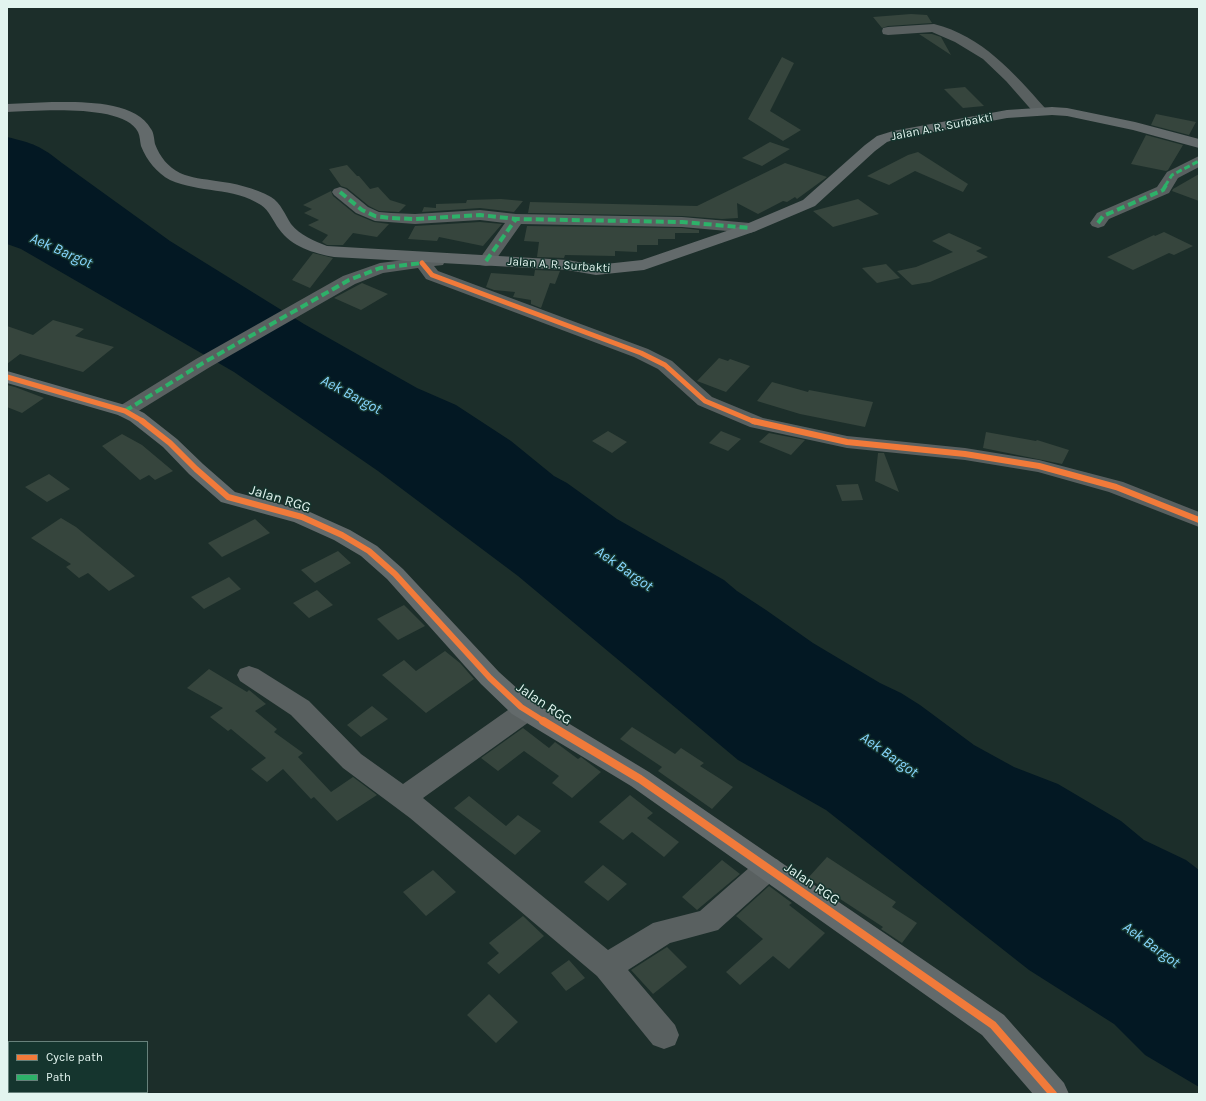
<!DOCTYPE html>
<style>
body{margin:0}
#map{position:relative;width:1206px;height:1101px;overflow:hidden;background:#1c2e2a;font-family:Karla,sans-serif}
canvas{display:block}
.frame{position:absolute;inset:0;border:8px solid #e2f4ef;pointer-events:none}
.legend{position:absolute;left:8px;top:1041px;width:140px;height:52px;box-sizing:border-box;background:#15352e;border:1px solid #67817b;margin:0;padding:5px 7px;list-style:none;font-size:12px;color:#e2f4ef}
.legend li{display:flex;align-items:center;gap:8px;height:20px}
.legend b{width:20px;border:1px solid #67817b}
</style>
<div id="map">
<canvas width="1206" height="1101"></canvas>
<div class="frame"></div>
<ul class="legend">
<li><b style="height:5px;background:#f17a3a"></b>Cycle path</li>
<li><b style="height:5px;background:#2db169"></b>Path</li>
</ul>
</div>
<script>
const ctx = document.querySelector('canvas').getContext('2d');
ctx.lineJoin = 'round';
function fill(path, color) {
  ctx.fillStyle = color;
  ctx.fill(path, 'evenodd');
}
function strokePath(path, color, width, dash) {
  ctx.strokeStyle = color;
  ctx.lineWidth = width;
  ctx.lineCap = dash ? 'butt' : 'round';
  ctx.setLineDash(dash || []);
  ctx.stroke(path);
}
function label(font, color, halo, rows, align = 'center') {
  ctx.font = font + ' Karla,sans-serif';
  ctx.lineWidth = 3;
  ctx.setLineDash([]);
  ctx.textBaseline = 'middle';
  ctx.strokeStyle = halo;
  ctx.fillStyle = color;
  for (const [text, x, y, turn = 0] of rows) {
    ctx.save();
    ctx.translate(x, y);
    ctx.rotate((+turn || 0) * Math.PI / 180);
    ctx.textAlign = isNaN(turn) ? turn : align;
    if (halo) ctx.strokeText(text, 0, 0);
    ctx.fillText(text, 0, 0);
    ctx.restore();
  }
}
const water = new Path2D(`
 M7 137C33 143 41 146 62 163L170 241 304 324 417 388 456 405 511 441 554 476 567 483 617 519 724 580 737 591 766 610 813 643 880 683 901 693 920 705 974 745 1014 767 1058 784 1080 797 1121 821 1144 840 1186 860 1199 870V1087L1145 1055 1114 1024 1029 970 826 810 738 760 518 576 378 471 234 372 21 249 7 244Z`);
const building = new Path2D(`
 M911 14 927 15 932 23 888 26 882 28 873 17Z
 M919 34H932L941 37 951 55Z
 M782 57 794 63 770 111 801 130 783 141 748 119Z
 M965 87 984 106 963 108 944 89Z
 M1156 114 1196 122 1189 135 1151 125Z
 M1146 135 1183 145 1168 170 1166 171 1131 164Z
 M770 142 790 149 762 166 742 158Z
 M918 152 968 184 963 192 915 171 889 185 867 176 908 155Z
 M785 163 827 177 797 199 795 197 787 202 783 201 758 214 737 203 738 218 722 219 682 216 528 213 530 202 697 206Z
 M347 165 357 176H359L370 189 378 187 390 200 406 205 399 212 379 211 369 206 347 188 341 186 329 169Z
 M1199 174V201L1172 191 1173 189Z
 M331 191 333 196 355 214 374 222 389 224 377 237 353 233 343 245H327L322 242 328 235 308 225 319 220 304 213 312 209 303 205Z
 M501 199 523 201 514 212 480 208 422 212 424 207 436 208V204L466 203 467 200Z
 M858 199 879 214 833 227 813 211Z
 M480 222 502 224 483 246 439 237 437 241 408 239 415 226Z
 M527 226 682 228 699 230V233H675V239H658V245H637V252L615 251V256L565 255 564 258 537 257 539 242 524 241Z
 M1164 232 1193 246 1174 255 1169 253 1133 270 1107 257 1154 235 1155 236Z
 M949 233 982 248 976 251 988 257 930 282 912 285 897 271 916 267 953 252 932 241Z
 M313 253 333 258 310 288 292 280Z
 M886 264 900 278 877 283 862 268Z
 M535 270 560 271 555 284 550 283 541 308 531 304V300L513 297 515 292 494 290 486 287 491 273 534 276Z
 M362 283 388 294 361 310 334 298Z
 M53 320 84 329 75 336 114 347 83 372 20 354 7 364V326L33 335Z
 M719 358 728 361 730 359 750 366 726 392 697 381Z
 M772 382 808 392 809 390 873 402 865 427 800 414 757 401Z
 M7 385 15 387 44 398 22 413 7 407Z
 M608 431 627 442 612 453 592 441Z
 M721 431 741 439 728 451 709 443Z
 M986 432 1036 441 1037 440 1069 450 1062 464 983 448Z
 M769 433 805 440 791 455 759 442Z
 M122 434 142 445 173 471 155 480 149 475 140 480 102 446Z
 M878 453H884L899 492 875 481Z
 M49 474 70 489 47 502 25 487Z
 M858 484 863 500 842 501 836 485Z
 M61 518 76 527 135 576 109 591 88 573 79 578 66 567 71 564 31 538Z
 M255 519 270 533 222 557 208 543Z
 M338 551 351 563 315 583 301 570Z
 M229 577 241 589 204 609 191 597Z
 M317 590 333 605 309 618 293 603Z
 M404 605 425 626 398 640 377 619Z
 M445 651 460 663 474 679 426 713 382 675 404 660 416 671Z
 M209 669 247 692 249 690 266 704 255 711 277 729 274 732 303 753 298 757 331 792 353 777 377 795 337 821 314 797 311 799 283 769 267 782 251 769 266 758 231 729 228 731 210 717 223 708 187 688Z
 M372 706 388 719 361 737 347 725Z
 M632 727 675 754 681 748 704 763 700 766 733 787 712 809 658 771 662 767 620 739Z
 M523 728 549 748 555 742 578 759 581 757 601 772 572 798 552 783 559 776 524 751 498 771 481 758Z
 M630 795 653 813 647 818 679 842 664 857 632 832 623 840 599 822Z
 M469 796 506 826 518 815 541 831 515 855 454 808Z
 M827 857 896 902 892 907 917 923 902 943 881 929 883 927 808 878Z
 M722 860 740 874 697 910 682 897Z
 M603 865 627 884 608 901 584 882Z
 M433 870 456 892 426 916 403 892Z
 M769 886 792 903 789 905 825 933 789 969 773 956 740 985 726 972 763 939 736 916Z
 M523 916 544 936 499 974 487 963 499 953 489 943Z
 M667 947 687 967 653 994 631 970Z
 M569 960 585 978 566 991 551 973Z
 M489 994 518 1022 496 1043 467 1015Z`);
const street = new Path2D(`
 M934 24C982 36 1014 73 1045 108L1047 111 1045 114 1040 115 1035 114 1006 81 983 59 955 42 932 32 888 35 883 34 882 31 883 28 888 27Z
 M1199 156V167L1178 178 1169 193 1109 219 1104 226 1098 228 1092 226 1090 223 1097 213 1157 187 1167 172Z
 M340 187 346 189 368 207 379 212 391 213 415 214 480 210 516 214 682 217 750 223 756 225 758 228 756 231 750 233 682 227 521 224 492 265 486 266 480 265 478 261 505 223 480 220 415 224 375 221 356 213 334 195 332 192 334 189Z
 M437 256 443 257 445 261 443 265 434 266 438 271 648 349 672 361 712 397 763 418 847 436 965 448 1039 460 1123 482 1199 512V527L1109 492 1038 472 965 460 847 448 750 427 698 405 658 369 634 357 426 279 418 268 383 273 355 284 210 367 132 415 125 417 118 415 115 411 118 407 196 359 343 276 380 263Z
 M249 666 258 669 309 701 361 754 403 784 518 703 527 701 536 703 539 710 536 717 423 798 608 950 653 923 700 911 758 860 768 856 778 860 782 868 778 876 718 930 670 943 628 970 675 1025 679 1035 675 1045 664 1049 653 1045 597 976 410 818 343 768 291 715 240 681 237 675 240 669Z`);
const secondary = new Path2D(`
 M52 102C81 102 135 100 151 129 154 133 154 139 155 144 160 157 168 167 180 173 191 178 204 179 216 181 234 183 255 188 271 197 281 203 285 215 291 224 300 235 314 241 327 246L567 260 596 265 642 260 744 225 803 200 865 145 877 136 893 131 1007 110 1052 107 1067 108 1135 122 1199 139V148L1133 130 1067 116 1052 115 1007 118 896 139 887 142 875 151 815 206 756 231 644 270 596 275 567 270 334 257C313 253 292 247 279 229 273 221 269 210 261 205 233 187 199 193 170 180 157 173 147 161 141 146 140 142 140 136 138 132 124 103 35 111 7 112V104Z
 M7 371 132 407 144 413 177 439 203 464 235 492 310 512 350 530 377 546 403 569 499 672 530 700 649 772 1004 1015 1064 1083 1069 1094H1033L982 1035 631 786 512 714 481 684 387 579 361 556 334 540 294 522 221 502 189 474 163 447 130 421 118 415 7 383Z`);
const quietFar1 = new Path2D(`
 M1165 186 1172 175 1199 161`);
const quiet = new Path2D(`
 M340 192 362 210 375 216 391 218 415 219 480 215 516 219 682 222 750 228
 M1098 223 1103 216 1163 190 1166 185
 M486 261 516 219
 M125 411 203 363 349 280 380 268 422 263`);
const cyclewayFar2 = new Path2D(`
 M422 263 432 275 641 353 665 365 705 401 755 422
 M7 377 125 411 144 422`);
const cyclewayFar1 = new Path2D(`
 M142 421 170 443 196 469 228 497 302 517 342 535 369 551 395 574 490 678 521 707 545 722
 M753 421 847 442 965 454 1039 466 1116 487 1199 520`);
const cycleway = new Path2D(`
 M543 721 640 779 993 1025 1053 1094`);
const farStreetnames = [
 ["Jalan A. R. Surbakti",942,127,-11],
 ["Jalan A. R. Surbakti",559,265,4]
];
const streetNames = [
 ["Jalan RGG",280,499,17],
 ["Jalan RGG",544,704,34],
 ["Jalan RGG",812,884,34]
];
const waterNames = [
 ["Aek Bargot",61,251,24],
 ["Aek Bargot",351,395,28],
 ["Aek Bargot",624,569,35],
 ["Aek Bargot",889,755,35],
 ["Aek Bargot",1151,945,36]
];
fill(water, '#031823');
fill(building, '#36453d');
fill(street, '#596060');
fill(secondary, '#636a6b');
strokePath(quietFar1, '#2db169', 3, [6, 3]);
strokePath(quiet, '#2db169', 4, [8, 4]);
strokePath(cyclewayFar2, '#f17a3a', 5);
strokePath(cyclewayFar1, '#f17a3a', 6);
strokePath(cycleway, '#f17a3a', 8);
label('12px', '#e2f4ef', '#15352e', farStreetnames);
label('14px', '#e2f4ef', '#15352e', streetNames);
label('italic 15px', '#87d6ff', '#15352e', waterNames);
</script>
